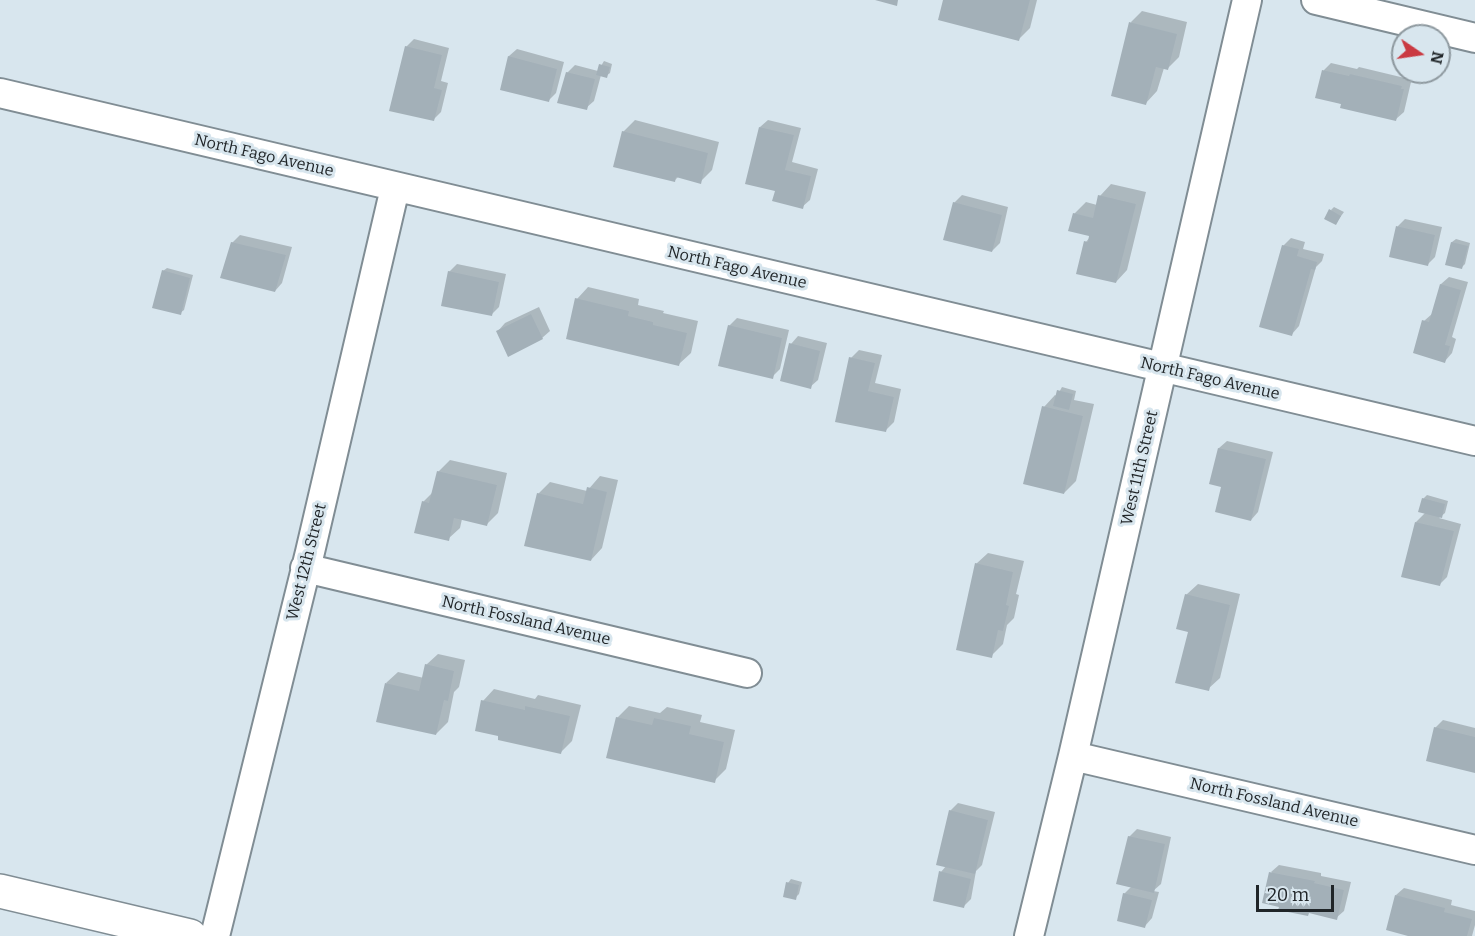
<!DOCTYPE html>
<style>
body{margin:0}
#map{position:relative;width:1475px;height:936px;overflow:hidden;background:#d8e6ee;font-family:Bitter,serif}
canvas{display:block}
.north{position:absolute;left:1391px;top:24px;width:60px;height:60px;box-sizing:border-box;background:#d8e6ee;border:2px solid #8e999f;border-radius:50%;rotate:103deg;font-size:16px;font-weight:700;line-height:24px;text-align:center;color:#202528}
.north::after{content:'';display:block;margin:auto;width:21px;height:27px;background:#ca3a42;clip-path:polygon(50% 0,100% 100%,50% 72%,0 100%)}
.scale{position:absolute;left:1256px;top:885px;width:78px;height:27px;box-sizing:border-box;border:3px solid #202528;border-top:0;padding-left:8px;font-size:18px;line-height:21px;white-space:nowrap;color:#202528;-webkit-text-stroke:4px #d8e6ee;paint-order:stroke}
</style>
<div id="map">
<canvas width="1475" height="936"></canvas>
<div class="north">N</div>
<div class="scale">20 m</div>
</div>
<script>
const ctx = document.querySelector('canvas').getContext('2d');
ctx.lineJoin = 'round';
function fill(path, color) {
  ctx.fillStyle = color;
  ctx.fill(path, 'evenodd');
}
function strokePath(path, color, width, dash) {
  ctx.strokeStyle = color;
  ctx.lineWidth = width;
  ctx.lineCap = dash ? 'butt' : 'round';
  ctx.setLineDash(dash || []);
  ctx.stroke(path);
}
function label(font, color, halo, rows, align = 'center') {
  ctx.font = font + ' Bitter,serif';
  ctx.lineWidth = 6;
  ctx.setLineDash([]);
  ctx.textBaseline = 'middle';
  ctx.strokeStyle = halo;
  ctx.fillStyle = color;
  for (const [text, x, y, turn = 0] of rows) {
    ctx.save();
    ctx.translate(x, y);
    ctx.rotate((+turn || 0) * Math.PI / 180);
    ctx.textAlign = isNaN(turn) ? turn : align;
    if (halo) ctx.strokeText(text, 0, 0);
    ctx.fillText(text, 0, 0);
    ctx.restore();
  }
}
const shadow = new Path2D(`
 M945 0H1037L1030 28 1019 39Z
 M1142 11 1187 22 1179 57 1167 69 1164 68 1157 91 1146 103 1131 22Z
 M414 39 449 48 441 81 448 83 441 112 433 120 406 47Z
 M517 49 564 62 556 93 549 100 502 89 509 56Z
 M604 61 612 64 610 73 606 76 601 75 594 101 586 108 567 73 575 65 598 71Z
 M1331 63 1357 69 1359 67 1409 79 1408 81 1411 82 1404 112 1396 119 1317 97 1324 70Z
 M635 120 719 142 712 170 700 182 679 176 674 181 623 132Z
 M768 120 801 128 792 162 818 169 810 200 802 207 777 190 760 127Z
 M1111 184 1146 192 1127 270 1116 282 1086 242 1090 237 1074 214 1086 202 1097 205 1100 196Z
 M962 195 1008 207 1000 243 992 251 954 203Z
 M1334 207 1344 212 1336 223 1331 210Z
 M1405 219 1442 227 1435 257 1428 264 1391 256 1398 226Z
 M240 235 292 247 282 283 275 291 232 243Z
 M1291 238 1305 242 1303 249 1324 254 1322 261 1316 267 1299 326 1292 334 1283 246Z
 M1456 239 1470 243 1465 264 1461 268 1447 264 1452 242Z
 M457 264 506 274 499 307 491 315 449 272Z
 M167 268 193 275 184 310 180 313 163 271Z
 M1449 277 1468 282 1452 337 1456 339 1452 353 1445 361 1424 321 1433 313 1441 284Z
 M588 287 639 299 638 305 664 311 663 313 698 321 691 353 679 364 577 299Z
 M539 307 550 331 542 338 498 331 505 323Z
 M737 318 789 330 780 369 772 377 729 326Z
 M798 336 827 343 818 380 810 387 791 344Z
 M859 350 882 355 875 383 901 389 894 422 886 430 851 358Z
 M1062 387 1076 391 1074 400 1094 404 1076 481 1064 493 1044 407 1055 395 1057 396Z
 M1227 441 1273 452 1258 512 1251 520 1223 486 1219 448Z
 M450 460 507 473 498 513 486 525 462 519 460 528 448 539 423 502 434 491 438 472Z
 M600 476 618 480 602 548 591 560 538 494 550 482 587 491Z
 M1427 495 1448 501 1445 513 1439 518 1461 524 1447 577 1439 585 1416 522 1426 512 1423 499Z
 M988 553 1024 561 1016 594 1019 595 1014 618 1007 625 1003 644 991 656 976 564Z
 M1198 584 1240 594 1220 678 1208 689 1190 631 1186 595Z
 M438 654 465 660 459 687 454 692 448 722 436 734 386 683 398 672 424 678 426 665Z
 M494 689 535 699 538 695 581 705 572 741 561 752 500 735 483 701Z
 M629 706 660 713 667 707 702 715 700 722 735 730 726 769 714 781 617 718Z
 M1443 720 1475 728V771L1435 728Z
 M958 803 995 812 982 865 976 871 971 899 963 907 941 872 946 866 950 811Z
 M1137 829 1171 837 1161 884 1153 891 1159 892 1152 918 1145 926 1124 894 1132 886 1129 837Z
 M1279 865 1321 873V876L1351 882 1344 911 1336 918 1310 911 1271 872Z
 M791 879 802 882 799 894 795 898 788 883Z
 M1404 888 1452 900 1451 905 1475 911V925L1472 936H1414L1396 895Z`);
const building = new Path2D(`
 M875 0H898L897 6Z
 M943 0H1030L1019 41 938 20Z
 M1129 22 1177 34 1168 70 1156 67 1146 105 1111 96Z
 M405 46 442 55 434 88 442 90 434 121 389 111Z
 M508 56 557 69 549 102 500 90Z
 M599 64 610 67 607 78 596 75Z
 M1322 70 1349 76 1350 74 1402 86 1401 89H1404L1396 121 1340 108 1341 104 1315 98Z
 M566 72 595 79 587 110 557 103Z
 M759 127 794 135 785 170 811 176 803 209 772 201 775 191 745 184Z
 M622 131 708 153 701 184 676 177 675 182 613 167Z
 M1098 195 1136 204 1116 283 1076 274 1084 241 1088 242 1089 236 1068 231 1073 213 1093 218Z
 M953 202 1002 215 992 252 943 240Z
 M1329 209 1341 216 1336 225 1324 219Z
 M1396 226 1435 235 1428 266 1389 257Z
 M231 242 286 255 275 292 220 278Z
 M1451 242 1468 246 1462 269 1445 265Z
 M1282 245 1299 249 1297 256 1317 262 1315 270 1311 269 1292 336 1259 327Z
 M162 270 190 278 181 315 152 308Z
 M448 271 499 282 492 316 441 306Z
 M1440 284 1461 290 1445 345 1450 346 1445 363 1413 353 1422 320 1429 322Z
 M575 298 629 311 628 316 653 322V325L687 333 679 366 566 339Z
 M531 314 543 339 508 357 496 331Z
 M728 325 782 338 773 379 718 366Z
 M789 343 820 351 811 389 780 381Z
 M849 357 875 363 868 391 894 397 886 432 835 422Z
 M1057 390 1073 394 1069 410 1053 406Z
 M1042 406 1083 416 1064 494 1023 484Z
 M1218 448 1266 459 1251 521 1215 512 1221 487 1209 484Z
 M437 471 497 485 487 526 454 518 449 541 414 533 422 501 429 503Z
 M587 487 607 492 591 561 524 546 537 493 583 504Z
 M1422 498 1445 504 1442 518 1418 512Z
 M1415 522 1454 531 1440 586 1401 577Z
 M975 563 1013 572 1006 605 1009 606 1003 631 998 630 992 658 956 650Z
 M1185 594 1230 605 1209 691 1175 683 1188 632 1176 629Z
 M425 664 454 671 448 701 444 700 436 735 376 722 385 683 419 691Z
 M481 700 525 710V706L570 716 561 754 498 740V736L475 731Z
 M616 717 652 725 654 718 691 726 689 734 724 742 715 783 606 758Z
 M1434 727 1475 737V773L1426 761Z
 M949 810 988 820 975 874 936 865Z
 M1128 836 1165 844 1154 893 1116 884Z
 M939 871 971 879 964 908 933 901Z
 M1269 872 1315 881 1314 883 1344 890 1337 920 1309 913 1308 916 1278 910 1279 907 1262 903Z
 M786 882 799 885 796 900 783 897Z
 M1123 893 1152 900 1145 928 1117 921Z
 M1395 895 1445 908 1444 912 1472 919 1467 936H1408L1386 930Z`);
const street = new Path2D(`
 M1316 0 1475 38
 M0 93 1475 441
 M305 568 747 673
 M1073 756 1475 850
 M215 936 310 552 395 188
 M1029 936 1073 756 1247 0`);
const secondary = new Path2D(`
 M0 891 190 936`);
const streetNames = [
 ["North Fago Avenue",264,156,13],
 ["North Fago Avenue",737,268,13],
 ["North Fago Avenue",1210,379,13],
 ["West 11th Street",1140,468,-77],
 ["West 12th Street",307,562,-76],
 ["North Fossland Avenue",526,621,13],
 ["North Fossland Avenue",1274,803,13]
];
fill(shadow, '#0003');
fill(building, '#a3b0b8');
strokePath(street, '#808d94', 32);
strokePath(secondary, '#808d94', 36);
strokePath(street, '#fff', 28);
strokePath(secondary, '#fff', 33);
label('16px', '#202528', '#d8e6ee', streetNames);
</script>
